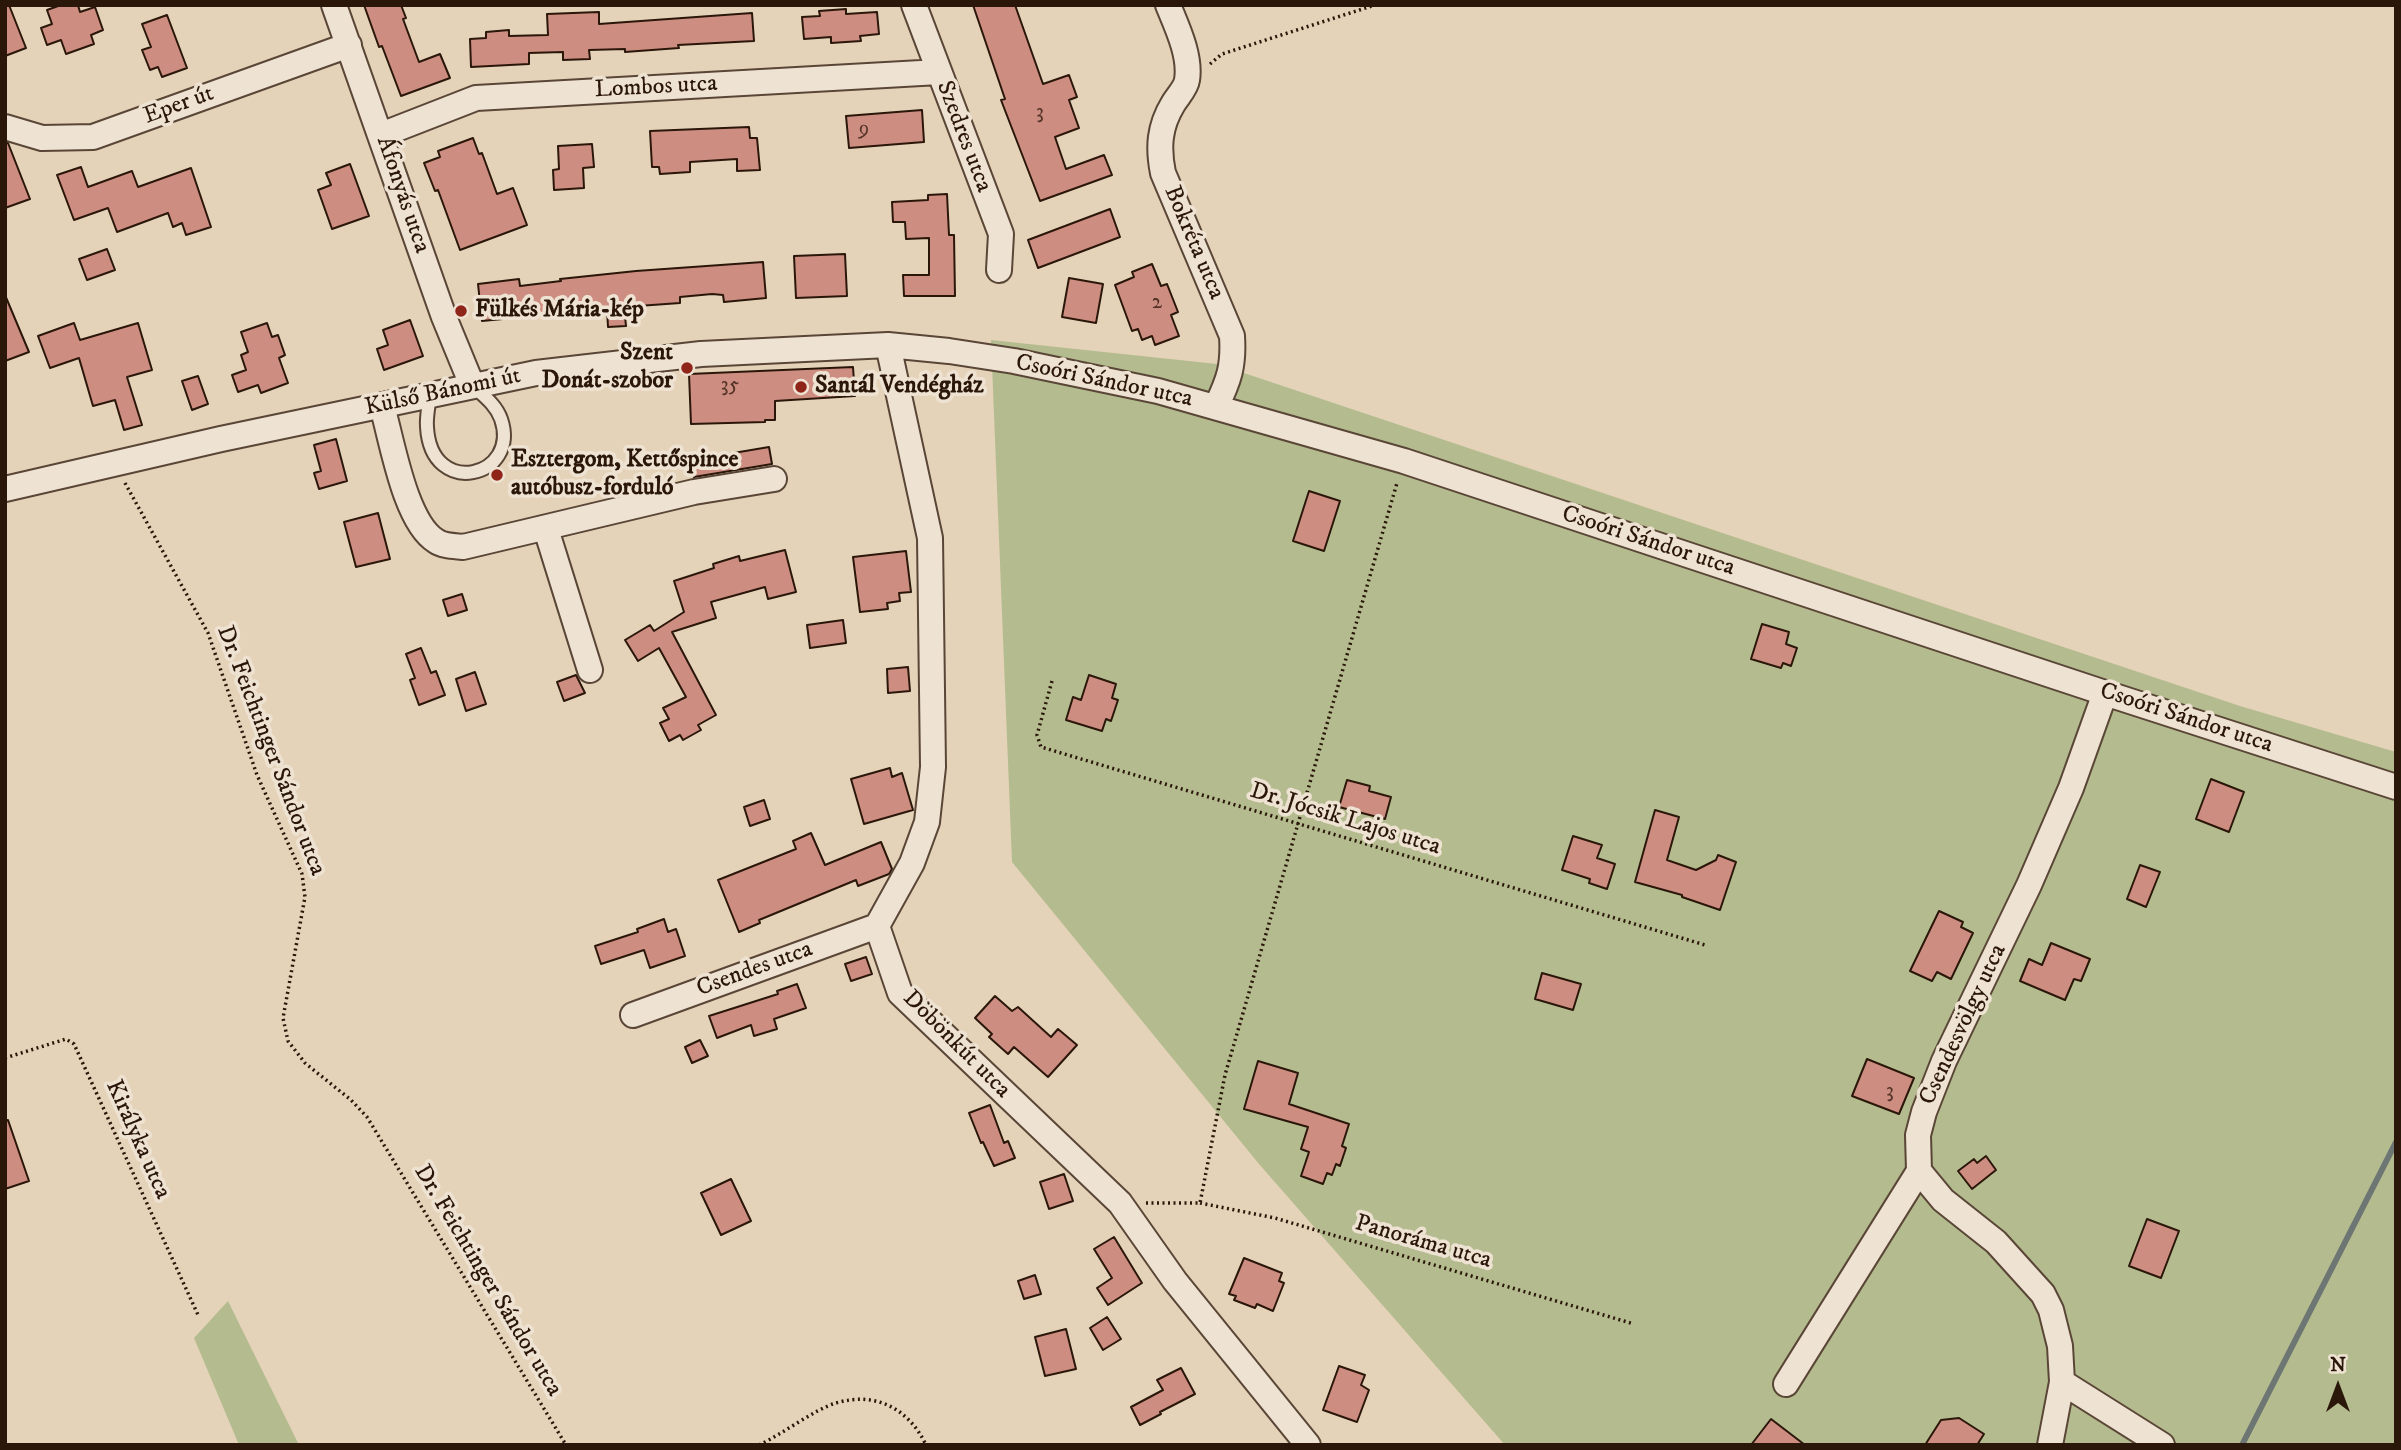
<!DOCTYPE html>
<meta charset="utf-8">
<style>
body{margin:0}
#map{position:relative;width:2401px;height:1450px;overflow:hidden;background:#e5d3b9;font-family:"IM FELL DW Pica",serif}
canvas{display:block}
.frame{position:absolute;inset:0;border:7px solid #2b170a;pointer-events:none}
.north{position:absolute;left:2303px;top:1352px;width:70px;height:70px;-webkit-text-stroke:5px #eee2d2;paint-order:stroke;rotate:0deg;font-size:19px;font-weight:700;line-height:28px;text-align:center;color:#2b170a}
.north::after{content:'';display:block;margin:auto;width:24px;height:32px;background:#2b170a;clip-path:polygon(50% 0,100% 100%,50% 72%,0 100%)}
</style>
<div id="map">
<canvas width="2401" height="1450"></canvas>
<div class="frame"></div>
<div class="north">N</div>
</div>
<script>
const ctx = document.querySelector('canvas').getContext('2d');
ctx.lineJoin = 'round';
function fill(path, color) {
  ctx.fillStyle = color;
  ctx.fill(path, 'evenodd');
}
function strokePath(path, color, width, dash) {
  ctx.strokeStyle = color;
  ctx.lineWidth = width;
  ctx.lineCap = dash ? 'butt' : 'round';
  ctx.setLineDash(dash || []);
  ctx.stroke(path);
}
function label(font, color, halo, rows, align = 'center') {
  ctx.font = font + ' "IM FELL DW Pica",serif';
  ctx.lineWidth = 7;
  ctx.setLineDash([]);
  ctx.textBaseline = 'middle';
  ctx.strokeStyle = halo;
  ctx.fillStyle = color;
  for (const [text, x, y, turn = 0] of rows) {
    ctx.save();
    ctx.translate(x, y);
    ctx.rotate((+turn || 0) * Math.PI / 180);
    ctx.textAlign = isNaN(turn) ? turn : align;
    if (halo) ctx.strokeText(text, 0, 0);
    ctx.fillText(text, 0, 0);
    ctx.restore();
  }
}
const green = new Path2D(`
 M991 340 1217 364 2240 706 2396 752V1445H1505L1259 1164 1012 862Z
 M228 1301 299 1445H239L194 1338Z`);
const stream = new Path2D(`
 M2243 1443 2396 1142`);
const building = new Path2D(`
 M5 5H9L26 48 5 56Z
 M61 5H78L80 12 95 7 103 30 91 35 94 44 66 54 61 40 47 45 41 28 52 24 47 10Z
 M364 5H401L406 18 403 19 419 62 440 54 450 78 401 96 382 46 379 47Z
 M973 5H1015L1043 84 1069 75 1077 97 1069 100 1079 128 1055 137 1066 169 1104 155 1112 175 1040 201 1001 100 1005 99Z
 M846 9V14L877 12 879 34 860 36 861 41 831 43V37L804 39 802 17 820 16 819 11Z
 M599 12V24L752 13 754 41 678 45 679 48 625 52V49L589 50 590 59 563 60V52L529 53V64L471 67 470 39 486 38V32L509 30V36L548 35 547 14Z
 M167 15 187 68 162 77 158 67 150 70 142 50 151 47 142 24Z
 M922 110 924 142 849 148 846 116Z
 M749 127 750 138H757L760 170 737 171V159L690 162V172L660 174 659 167H652L650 131Z
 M473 138 479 154 482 153 497 194 513 188 527 225 460 250 438 190 435 191 424 163 440 157 438 151Z
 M5 143H8L30 199 5 208Z
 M592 144 594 167 583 168 584 188 554 190 553 170 559 169 558 146Z
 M350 164 369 216 332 229 318 190 331 185 326 173Z
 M81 167 88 187 132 171 138 187 191 168 211 227 186 235 182 223 173 227 168 213 117 232 108 208 74 220 57 175Z
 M947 194 949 235H954L955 296H904L903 275H929V238L906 239 905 222H893L892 202 928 200V195Z
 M1110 209 1120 237 1038 268 1028 240Z
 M107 249 115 270 87 280 79 259Z
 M845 254 847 296 796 298 794 256Z
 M763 262 766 298 724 302 723 295 712 294 680 297V303L624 307 626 326 608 327 607 309 482 321 478 284 519 279 520 286 561 281 560 279 636 271Z
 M1152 264 1161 286 1167 284 1178 312 1171 315 1179 336 1155 345 1152 336 1142 340 1138 329 1132 331 1115 285 1134 277 1132 272Z
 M1069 278 1103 284 1096 323 1062 317Z
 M5 295 29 352 5 361Z
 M410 320 423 356 384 370 377 349 388 345 383 330Z
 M74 323 80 340 138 323 152 370 127 377 142 425 124 430 115 400 93 406 79 358 50 368 38 336Z
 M267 323 272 337 278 335 285 355 279 358 288 383 261 393 258 385 238 392 232 375 246 370 241 355 248 352 241 332Z
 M853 367 855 396 775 401V420H765V422L691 424 689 374Z
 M198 376 208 404 192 410 182 381Z
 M336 439 347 481 319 489 314 473 321 471 314 445Z
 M769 447 772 464 694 477 692 460Z
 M1309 491 1340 501 1324 551 1293 541Z
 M378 513 390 559 356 567 344 522Z
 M785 550 796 592 768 599 765 587 711 602 716 618 672 632 716 715 698 725 701 730 683 740 680 735 669 741 660 723 669 719 663 708 686 697 659 648 638 661 625 640 650 625 654 631 684 612 674 581 714 568 713 564 739 556 740 561Z
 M906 551 911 592 899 593 900 601 887 603 888 609 860 612 853 557Z
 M462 594 467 610 448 616 443 600Z
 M843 620 846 643 810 648 807 625Z
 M1762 624 1789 632 1786 644 1797 648 1791 666 1783 663 1781 668 1751 659Z
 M421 648 431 673 436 671 445 695 419 705 410 680 415 678 406 654Z
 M908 667 910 691 888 693 887 669Z
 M475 672 486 704 466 711 456 679Z
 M576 675 585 693 564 701 557 682Z
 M1089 675 1116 684 1112 698 1118 700 1111 721 1106 719 1102 731 1066 720 1073 697 1081 700Z
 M890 768 892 777 902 773 913 810 864 824 851 779Z
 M2211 779 2244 792 2229 832 2196 819Z
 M1347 780 1370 786 1369 791 1391 797 1385 819 1339 807Z
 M764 800 770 819 750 826 744 807Z
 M1655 810 1679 817 1667 860 1696 870 1716 860 1718 855 1736 862 1720 910 1682 897V895L1635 882Z
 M811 833 825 865 881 842 892 869 889 874 858 886 856 880 759 920 760 923 739 932 718 880 796 849 793 841Z
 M1573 836 1602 845 1597 858 1615 864 1607 889 1589 883 1590 879 1562 870Z
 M2140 865 2160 872 2146 907 2127 899Z
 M1939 911 1963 922 1961 927 1973 933 1951 979 1937 972 1932 981 1910 971Z
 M664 919 668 932 676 929 685 956 650 968 644 950 601 964 595 946 638 932 637 929Z
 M2051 943 2090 959 2081 981 2074 979 2065 1000 2020 981 2029 959 2042 965Z
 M866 957 872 974 851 981 845 964Z
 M1542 973 1581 984 1573 1010 1535 999Z
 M797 984 806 1008 774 1019 777 1029 754 1036 751 1025 717 1038 709 1016 778 994 777 991Z
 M995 996 1012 1011 1018 1007 1051 1037 1058 1029 1077 1045 1048 1077 1014 1047 1008 1054 989 1037 992 1034 975 1018Z
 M700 1040 708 1056 692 1063 685 1047Z
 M1867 1059 1914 1078 1899 1114 1852 1096Z
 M1258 1061 1298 1073 1289 1104 1349 1124 1342 1146 1346 1148 1340 1166 1336 1164 1332 1175 1327 1173 1323 1184 1301 1176 1309 1152 1301 1149 1308 1127 1244 1109Z
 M990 1105 1004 1143 1008 1141 1015 1158 994 1166 983 1142 981 1143 969 1113Z
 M8 1120 29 1181 5 1189V1121Z
 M1986 1156 1996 1170 1972 1189 1958 1171 1974 1159 1977 1163Z
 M1064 1174 1073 1201 1049 1209 1040 1182Z
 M731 1179 751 1221 721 1235 701 1193Z
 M2147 1219 2179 1231 2161 1278 2129 1266Z
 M1114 1237 1142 1283 1108 1305 1097 1288 1112 1278 1094 1249Z
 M1244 1258 1282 1273 1279 1281 1284 1283 1273 1311 1257 1304 1255 1308 1234 1300 1236 1296 1229 1294Z
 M1035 1275 1041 1294 1024 1299 1018 1281Z
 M1107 1317 1121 1339 1103 1350 1090 1328Z
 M1066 1329 1076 1369 1045 1376 1035 1337Z
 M1339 1366 1365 1375 1361 1385 1369 1390 1357 1422 1323 1410Z
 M1181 1368 1195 1394 1160 1412 1161 1414 1140 1425 1131 1407 1163 1390 1157 1380Z
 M1959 1418 1984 1434 1977 1445H1925L1941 1420Z
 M1771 1419 1805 1445H1751Z`);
const path = new Path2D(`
 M1210 64 1222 54 1375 5
 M125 483 208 633 257 775 302 874 305 897 283 1018 288 1041 305 1063 351 1100 367 1117 566 1445
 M1052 681 1037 735 1041 747 1705 945
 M5 1058 66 1039 74 1044 199 1317
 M1146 1203H1200L1225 1075 1397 483
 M1200 1203 1275 1218 1634 1324
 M759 1445C783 1434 813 1410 836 1403 876 1391 909 1409 926 1445`);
const service = new Path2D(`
 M430 394C429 405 426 417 427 427 431 500 521 477 501 419 496 405 484 396 473 386`);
const minor = new Path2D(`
 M334 5 444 317 472 385
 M914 5 1001 234 999 270
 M1168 5C1177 27 1191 56 1187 80 1186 88 1177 97 1173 104 1159 127 1158 148 1163 173L1232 336C1234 366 1229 380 1216 407
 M5 127 42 138 93 137 349 45
 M381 135 476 98 939 72
 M888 345 930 538 933 767 927 822 912 863 877 926 900 993 1120 1203 1175 1281 1308 1445
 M382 406C392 441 405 522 436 541 443 546 454 546 463 547L694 492 774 479
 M5 489 221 439 536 373 701 354 888 345 949 351 1014 361 1158 391 1404 461 2105 693 2396 787
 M546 529 590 670
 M633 1015 877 926
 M2062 1382 2162 1445
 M1786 1384 1919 1171
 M2050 1445 2062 1382 2060 1346 2051 1310 2043 1294 1996 1242 1943 1200 1919 1171 1918 1135 1924 1112 1944 1061 2029 885 2071 788 2105 693`);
const markers = [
 [461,311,7,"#8f2418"],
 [687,368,7,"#8f2418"],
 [801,387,7,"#8f2418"],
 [497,475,7,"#8f2418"]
];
const numberNames = [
 ["3",1040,114],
 ["9",864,131],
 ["2",1157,304],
 ["35",730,387],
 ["3",1890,1093]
];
const streetNames = [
 ["Lombos utca",656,88,-3],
 ["Eper út",179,106,-20],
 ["Szedres utca",963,137,69],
 ["Áfonyás utca",402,195,71],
 ["Bokréta utca",1193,243,67],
 ["Csoóri Sándor utca",1104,382,12],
 ["Külső Bánomi út",443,393,-12],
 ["Csoóri Sándor utca",1648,542,18],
 ["Csoóri Sándor utca",2186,719,18],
 ["Dr. Feichtinger Sándor utca",270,751,69],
 ["Dr. Jócsik Lajos utca",1345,820,17],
 ["Csendes utca",755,970,-20],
 ["Csendesvölgy utca",1964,1025,-65],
 ["Döbönkút utca",956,1045,45],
 ["Királyka utca",137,1140,66],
 ["Panoráma utca",1423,1243,16],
 ["Dr. Feichtinger Sándor utca",487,1281,59]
];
const poiNames = [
 ["Fülkés Mária-kép",475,311],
 ["Szent",673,354,"right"],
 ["Donát-szobor",673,382,"right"],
 ["Santál Vendégház",815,387],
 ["Esztergom, Kettőspince",511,461],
 ["autóbusz-forduló",511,489]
];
fill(green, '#b4bc8f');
strokePath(stream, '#6e7674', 6);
fill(building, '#cd8d81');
strokePath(building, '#2b170a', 2);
strokePath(service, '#5a4636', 16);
strokePath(minor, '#5a4636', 28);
strokePath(path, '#2b170a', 3.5, [2, 3.5]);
strokePath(service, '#eee2d2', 12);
strokePath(minor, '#eee2d2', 24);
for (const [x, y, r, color] of markers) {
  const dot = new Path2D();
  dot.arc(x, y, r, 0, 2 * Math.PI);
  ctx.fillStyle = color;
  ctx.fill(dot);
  strokePath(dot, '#eee2d2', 2.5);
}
label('21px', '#543428', null, numberNames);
label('24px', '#2b170a', '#eee2d2', streetNames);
label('bold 24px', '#2b170a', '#eee2d2', poiNames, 'left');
</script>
